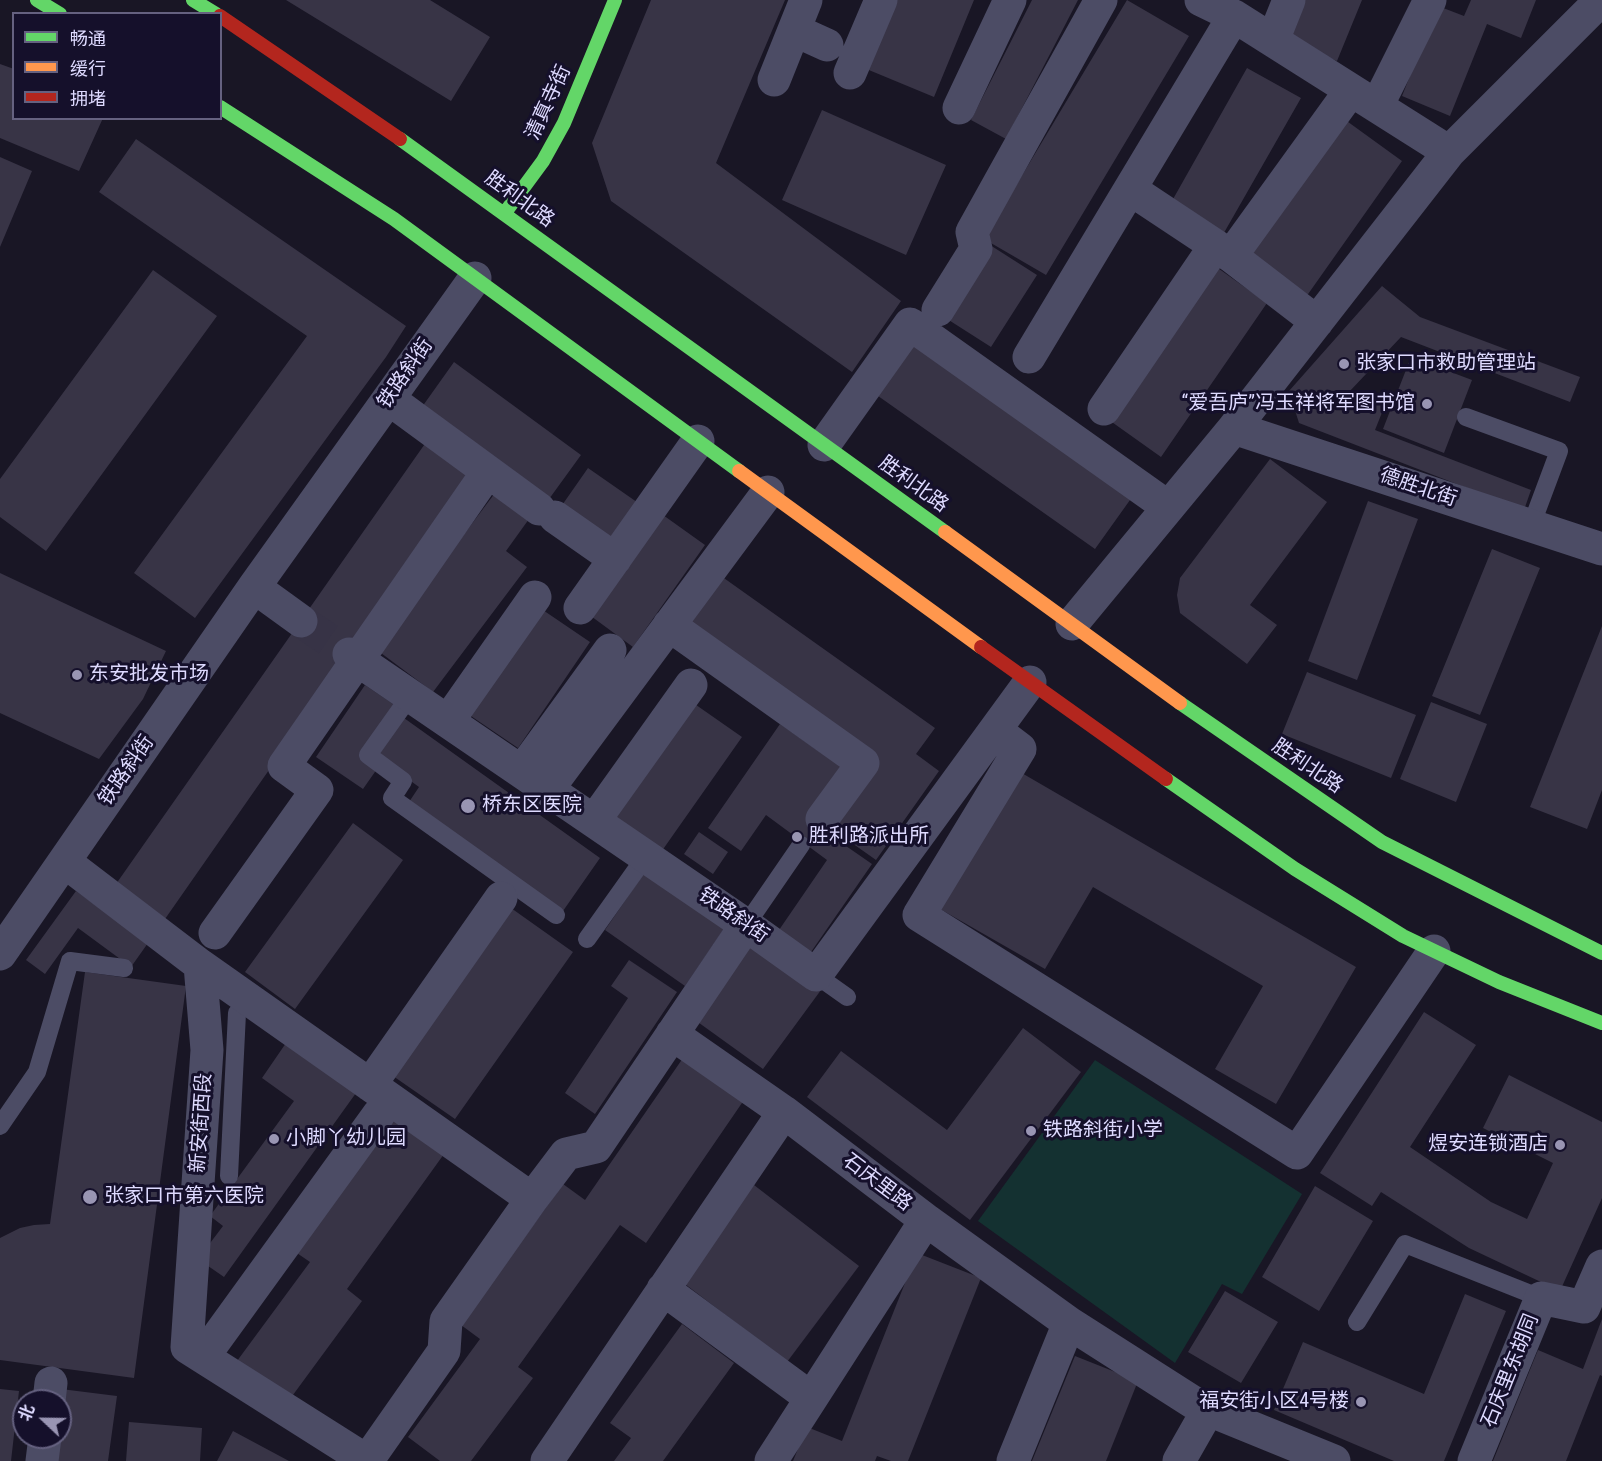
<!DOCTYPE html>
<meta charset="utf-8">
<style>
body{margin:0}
#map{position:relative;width:1602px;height:1461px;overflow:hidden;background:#191625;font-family:"Roboto Condensed","Noto Sans SC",sans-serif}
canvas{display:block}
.legend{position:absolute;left:12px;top:12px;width:210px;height:108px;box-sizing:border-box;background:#15102b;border:2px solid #656180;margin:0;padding:8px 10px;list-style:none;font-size:18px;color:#dedaff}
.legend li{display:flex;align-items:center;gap:12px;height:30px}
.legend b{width:30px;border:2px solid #656180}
.north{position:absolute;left:12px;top:1389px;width:60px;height:60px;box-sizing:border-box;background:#15102b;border:2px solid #656180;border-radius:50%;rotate:292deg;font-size:16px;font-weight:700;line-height:24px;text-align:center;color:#dedaff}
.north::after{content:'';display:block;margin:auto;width:21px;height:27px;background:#9995b3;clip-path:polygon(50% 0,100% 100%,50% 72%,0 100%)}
</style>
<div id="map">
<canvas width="1602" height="1461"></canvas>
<ul class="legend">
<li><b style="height:8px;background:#63d668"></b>畅通</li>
<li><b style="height:8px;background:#ff974d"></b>缓行</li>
<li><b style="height:8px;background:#b3261e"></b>拥堵</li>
</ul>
<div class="north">北</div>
</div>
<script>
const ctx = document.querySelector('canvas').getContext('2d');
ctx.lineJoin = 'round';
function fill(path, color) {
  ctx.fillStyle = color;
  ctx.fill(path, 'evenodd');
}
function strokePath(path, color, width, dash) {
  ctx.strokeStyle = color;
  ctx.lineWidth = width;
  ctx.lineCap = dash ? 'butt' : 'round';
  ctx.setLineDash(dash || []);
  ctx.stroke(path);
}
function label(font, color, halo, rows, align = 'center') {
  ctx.font = font + ' "Roboto Condensed","Noto Sans SC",sans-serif';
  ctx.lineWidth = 6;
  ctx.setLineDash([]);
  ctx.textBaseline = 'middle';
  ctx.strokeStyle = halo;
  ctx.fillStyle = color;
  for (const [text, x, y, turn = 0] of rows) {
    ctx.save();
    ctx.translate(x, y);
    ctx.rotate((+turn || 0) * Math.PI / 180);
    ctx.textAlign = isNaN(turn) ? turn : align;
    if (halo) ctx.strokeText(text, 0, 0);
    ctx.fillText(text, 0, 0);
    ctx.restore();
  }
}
const green = new Path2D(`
 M1095 1060 1302 1194 1242 1294 1222 1284 1175 1363 978 1221Z`);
const building = new Path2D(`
 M286 0H430L490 37 451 101Z
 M651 0H785L716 163 901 301 852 372 611 201 592 143Z
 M892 0H974L934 97 864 68Z
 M1032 0H1078L1006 139 971 120Z
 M1127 0 1189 36 1046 275 984 239Z
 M1298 0H1362L1337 61 1282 39Z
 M1471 0H1536L1521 38 1487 24 1450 116 1402 96 1438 6 1464 16Z
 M0 64 14 69V118H103L79 171 0 138Z
 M1247 68 1301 98 1221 238 1168 208Z
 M822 110 946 165 906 255 782 200Z
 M1344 119 1402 161 1306 297 1247 255Z
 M136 139 406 326 386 357 195 618 134 573 307 336 99 192Z
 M0 157 32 171 0 247Z
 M990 245 1037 275 991 347 944 317Z
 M1215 266 1267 303 1161 457 1109 420Z
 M153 270 217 316 46 551 0 517V479Z
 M1382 286 1420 317 1580 377 1570 402 1401 337 1349 392 1385 405 1375 430 1531 490 1524 510 1299 423 1289 391Z
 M911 334 1135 493 1095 549 871 391Z
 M1411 357 1472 380 1444 453 1383 429Z
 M454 362 581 455 544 506 417 414Z
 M429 438 477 472 165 919 116 884Z
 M1270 459 1327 502 1250 605 1277 625 1247 664 1180 613 1177 595 1180 578Z
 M588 468 644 507 614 550 558 511Z
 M495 493 529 519 506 551 527 567 433 692 377 650Z
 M1368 501 1418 519 1357 680 1308 661Z
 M656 510 705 545 633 647 584 611Z
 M1492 549 1540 568 1480 715 1432 696Z
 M0 573 166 651 143 699 99 759 0 713Z
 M721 576 935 728 916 754 939 771 876 860 825 824 871 759 685 627Z
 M537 606 590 642 518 748 465 712Z
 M1602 626V790L1587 829 1530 807Z
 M1307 672 1416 715 1391 778 1282 734Z
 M365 685 396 706 361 758 377 769 363 789 316 757Z
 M689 700 742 737 659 855 607 819Z
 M1431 702 1487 724 1456 802 1400 779Z
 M404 718 600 858 563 911 409 802 419 787 376 756Z
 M780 724 846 770 810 821 872 864 811 952 779 930 827 860 766 815 741 851 708 828Z
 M1020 772 1356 967 1276 1104 1215 1069 1263 986 1093 887 1045 969 940 909Z
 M353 823 403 860 295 1009 245 972Z
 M699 832 728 852 713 874 684 854Z
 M644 873 724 929 685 986 605 930Z
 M76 891 148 943 131 967 78 928 45 974 26 960Z
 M511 908 573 952 455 1119 393 1076Z
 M751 940 821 990 763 1069 695 1020Z
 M629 960 677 992 595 1114 565 1093 628 998 611 986Z
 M85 972 186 986 134 1378 0 1360V1238L20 1228 34 1225 50 1224Z
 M1424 1012 1476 1045 1410 1147 1491 1202 1527 1219 1553 1163 1483 1128 1509 1075 1602 1122V1198L1560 1291 1469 1248 1381 1192 1372 1206 1320 1173Z
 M1023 1028 1081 1072 970 1220 807 1097 841 1051 947 1130Z
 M286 1043 356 1093 224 1277 198 1259 223 1226 210 1216 294 1101 262 1078Z
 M683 1058 744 1100 646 1243 620 1225 518 1367 533 1378 471 1461H440L408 1437 480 1339 461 1325 563 1184 585 1200Z
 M388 1114 444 1154 347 1289 362 1301 290 1399 237 1361 310 1262 291 1249Z
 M754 1185 859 1266 787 1362 681 1281Z
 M1315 1186 1373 1221 1319 1311 1262 1277Z
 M917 1253 981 1278 908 1461H891L877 1456 875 1461H793L807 1427 842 1441Z
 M1225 1291 1278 1322 1241 1383 1188 1352Z
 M1465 1294 1506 1311 1444 1461H1394L1274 1410 1303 1342 1424 1394Z
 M1602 1319V1376L1600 1375 1566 1461H1493L1538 1350 1583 1369Z
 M682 1324 734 1363 663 1461H614L631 1438 610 1423Z
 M1075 1356 1138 1381 1106 1461H1032Z
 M0 1389 19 1391 11 1461H0Z
 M61 1389 117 1396 108 1461H52L60 1437Z
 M129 1422 202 1428 200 1461H126Z
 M233 1431 289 1461H217Z`);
const streetTunnel = new Path2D(`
 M301 621 349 654`);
const lane = new Path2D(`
 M1466 417 1559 451 1531 526
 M410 696 368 755 403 781 392 798 556 915
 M746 925 801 845
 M587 939 646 856
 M816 975 847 997
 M0 1126 37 1072 70 961 124 968
 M229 1176 237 1013
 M1357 1322 1405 1244 1541 1298`);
const street = new Path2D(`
 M1201 0 1234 16 1449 152
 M794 30 827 45
 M1273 40 1289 0
 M850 73 881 0
 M774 80 806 0
 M1377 106 1430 0
 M959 108 1010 0
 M1130 189 1231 256 1317 322
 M1231 256 1351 90
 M938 310 976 249 972 232 1101 0
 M1029 357 1234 16
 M389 399 539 509
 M1104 409 1215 246
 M1234 428 1602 549
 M824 445 910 324 1168 507
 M555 517 615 559
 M254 587 301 621
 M580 608 698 441
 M1072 624 1234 428 1449 152 1601 0
 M669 625 863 763 822 819
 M349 654 746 925 816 975 1030 682
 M448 721 535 597
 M995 730 1020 749 919 915 1297 1153 1434 951
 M522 771 610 650
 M548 789 768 492
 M594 821 691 685
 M65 862 200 965 207 1050 187 1347 367 1461 444 1351 446 1321 532 1199 566 1154 596 1147 746 925
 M215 933 317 790 284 766 480 483
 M0 954 254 587 475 278
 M200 965 532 1199
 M672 1034 784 1112
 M370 1085 501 898
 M663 1289 811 1398
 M203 1357 379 1114
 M49 1401 51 1383
 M42 1461 45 1437
 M547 1461 784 1112 926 1220 1069 1323 1199 1406 1334 1461
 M771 1461 926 1220
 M1013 1461 1069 1323
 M1179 1461 1208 1410
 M1474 1461 1541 1298 1584 1307 1602 1266`);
const fast = new Path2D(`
 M37 0 60 14
 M193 0 216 14
 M220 107 394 219 739 471
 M400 139 945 532
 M504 214 543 161 564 123 615 0
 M1180 703 1382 842 1602 953
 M1166 779 1295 869 1403 936 1499 982 1602 1023`);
const slow = new Path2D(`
 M739 471 981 647
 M945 532 1180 703`);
const jam = new Path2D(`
 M220 16 400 139
 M981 647 1166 779`);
const markers = [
 [1344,364,6,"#9995b3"],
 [1427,404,6,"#9995b3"],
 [77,675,6,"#9995b3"],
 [468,806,8,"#9995b3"],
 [797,837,6,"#9995b3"],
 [1031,1131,6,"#9995b3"],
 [274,1139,6,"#9995b3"],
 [1560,1145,6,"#9995b3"],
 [90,1197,8,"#9995b3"],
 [1361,1402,6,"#9995b3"]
];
const streetNames = [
 ["清真寺街",549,103,-65],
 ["胜利北路",519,200,36],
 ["铁路斜街",406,374,-55],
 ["胜利北路",913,485,36],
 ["德胜北街",1418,488,19],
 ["胜利北路",1307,767,34],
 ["铁路斜街",127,771,-55],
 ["铁路斜街",733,916,35],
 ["新安街西段",202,1123,-86],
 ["石庆里路",877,1183,37],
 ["石庆里东胡同",1511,1371,-68]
];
const poiNames = [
 ["张家口市救助管理站",1356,364],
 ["“爱吾庐”冯玉祥将军图书馆",1415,404,"right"],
 ["东安批发市场",89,675],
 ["桥东区医院",482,806],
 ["胜利路派出所",809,837],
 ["铁路斜街小学",1043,1131],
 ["小脚丫幼儿园",286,1139],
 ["煜安连锁酒店",1548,1145,"right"],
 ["张家口市第六医院",104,1197],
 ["福安街小区4号楼",1349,1402,"right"]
];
fill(green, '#143131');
fill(building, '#383446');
strokePath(streetTunnel, '#373346', 33, [33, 16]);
strokePath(lane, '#4c4c65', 18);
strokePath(street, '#4c4c65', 33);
strokePath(fast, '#63d668', 14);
strokePath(slow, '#ff974d', 14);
strokePath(jam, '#b3261e', 14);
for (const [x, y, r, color] of markers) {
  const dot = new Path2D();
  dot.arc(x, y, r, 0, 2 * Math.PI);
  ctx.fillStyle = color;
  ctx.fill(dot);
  strokePath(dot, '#15102b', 2);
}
label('20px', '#dedaff', '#15102b', streetNames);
label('20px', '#dedaff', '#15102b', poiNames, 'left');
</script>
